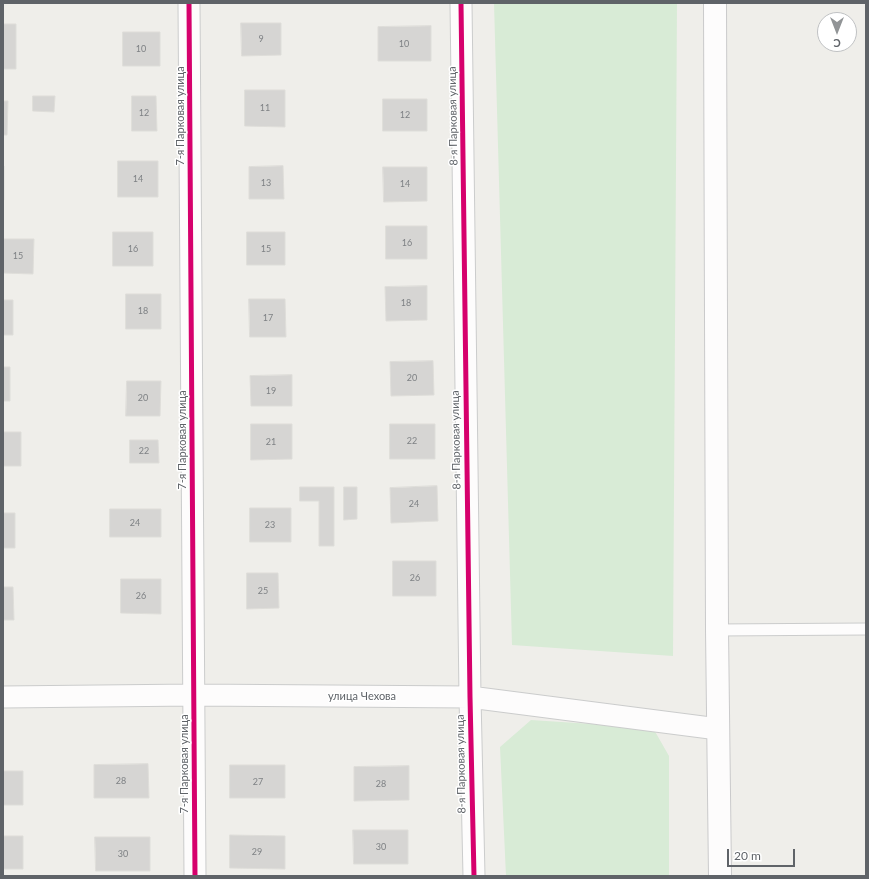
<!DOCTYPE html>
<meta charset="utf-8">
<style>
body{margin:0}
#map{position:relative;width:869px;height:879px;overflow:hidden;background:#efeeea;font-family:Lato,sans-serif}
canvas{display:block}
.frame{position:absolute;inset:0;border:4px solid #5f6368;pointer-events:none}
.north{position:absolute;left:817px;top:12px;width:40px;height:40px;box-sizing:border-box;background:#fff;border:1px solid #bfc1c3;border-radius:50%;rotate:180deg;font-size:11px;font-weight:700;line-height:16px;text-align:center;color:#5f6368}
.north::after{content:'';display:block;margin:auto;width:14px;height:18px;background:#919496;clip-path:polygon(50% 0,100% 100%,50% 72%,0 100%)}
.scale{position:absolute;left:727px;top:849px;width:68px;height:18px;box-sizing:border-box;border:2px solid #5f6368;border-top:0;padding-left:5px;font-size:12px;line-height:14px;white-space:nowrap;color:#5f6368;-webkit-text-stroke:3px #fff;paint-order:stroke}
</style>
<div id="map">
<canvas width="869" height="879"></canvas>
<div class="frame"></div>
<div class="north">С</div>
<div class="scale">20 m</div>
</div>
<script>
const ctx = document.querySelector('canvas').getContext('2d');
ctx.lineJoin = 'round';
function fill(path, color) {
  ctx.fillStyle = color;
  ctx.fill(path, 'evenodd');
}
function strokePath(path, color, width, dash) {
  ctx.strokeStyle = color;
  ctx.lineWidth = width;
  ctx.lineCap = dash ? 'butt' : 'round';
  ctx.setLineDash(dash || []);
  ctx.stroke(path);
}
function label(font, color, halo, rows, align = 'center') {
  ctx.font = font + ' Lato,sans-serif';
  ctx.lineWidth = 3;
  ctx.setLineDash([]);
  ctx.textBaseline = 'middle';
  ctx.strokeStyle = halo;
  ctx.fillStyle = color;
  for (const [text, x, y, turn = 0] of rows) {
    ctx.save();
    ctx.translate(x, y);
    ctx.rotate((+turn || 0) * Math.PI / 180);
    ctx.textAlign = isNaN(turn) ? turn : align;
    if (halo) ctx.strokeText(text, 0, 0);
    ctx.fillText(text, 0, 0);
    ctx.restore();
  }
}
const green = new Path2D(`
 M494 3H677L673 656 512 645Z
 M531 720 653 728 669 756V876H506L500 747Z`);
const building = new Path2D(`
 M241 23H281V55L242 56Z
 M3 24H16V69H3Z
 M431 26V61H378V27Z
 M123 32H160V66H123Z
 M245 90H285V127L245 126Z
 M33 96H55L54 112 33 111Z
 M132 96H156L157 131H132Z
 M383 99H427V131H383Z
 M3 101H8L7 135H3Z
 M118 161H158V197H118Z
 M3 166H4V200H3Z
 M283 166 284 199H249V167Z
 M383 167H427V201L384 202Z
 M386 226H427V259H386Z
 M113 232H153V266H113Z
 M247 232H285V265H247Z
 M3 239H34L33 274 3 273Z
 M427 286V320L386 321 385 287Z
 M126 294H161V329H126Z
 M249 299H285L286 337H250Z
 M3 300H13V335H3Z
 M433 361 434 395 391 396 390 362Z
 M3 367H10V401H3Z
 M292 375V406H251L250 376Z
 M127 381H161L160 416H126Z
 M251 424H292V459L251 460Z
 M390 424H435V459H390Z
 M3 432H21V466H3Z
 M130 440H158L159 463H130Z
 M437 486 438 521 391 523 390 488Z
 M300 487H334V546H319V501H300Z
 M344 487H357V519L344 520Z
 M250 508H291V542H250Z
 M110 509H161V537H110Z
 M3 513H15V548H3Z
 M393 561H436V596H393Z
 M247 573H278L279 608 247 609Z
 M121 579H161V614L121 613Z
 M3 587H13L14 620H3Z
 M148 764 149 798H94V765Z
 M230 765H285V798H230Z
 M409 766V800L354 801V767Z
 M3 771H23V805H3Z
 M353 830H408V864H354Z
 M230 835 285 836V869L230 868Z
 M3 836H23V869H3Z
 M95 837H150V871H96Z`);
const service = new Path2D(`
 M717 630 866 629`);
const minor = new Path2D(`
 M189 3 195 876
 M461 3 470 697 474 876
 M3 697 194 695 470 697 718 729`);
const secondary = new Path2D(`
 M715 3 717 630 720 876`);
const cycleway = new Path2D(`
 M189 3 195 876
 M461 3 470 697 474 876`);
const numberNames = [
 ["9",261,39],
 ["10",404,44],
 ["10",141,49],
 ["11",265,108],
 ["12",144,113],
 ["12",405,115],
 ["14",138,179],
 ["13",266,183],
 ["14",405,184],
 ["16",407,243],
 ["16",133,249],
 ["15",266,249],
 ["15",18,256],
 ["18",406,303],
 ["18",143,311],
 ["17",268,318],
 ["20",412,378],
 ["19",271,391],
 ["20",143,398],
 ["22",412,441],
 ["21",271,442],
 ["22",144,451],
 ["24",414,504],
 ["24",135,523],
 ["23",270,525],
 ["26",415,578],
 ["25",263,591],
 ["26",141,596],
 ["28",121,781],
 ["27",258,782],
 ["28",381,784],
 ["30",381,847],
 ["29",257,852],
 ["30",123,854]
];
const streetNames = [
 ["7-я Парковая улица",180,116,-90],
 ["8-я Парковая улица",453,116,-91],
 ["7-я Парковая улица",182,440,-90],
 ["8-я Парковая улица",456,440,-91],
 ["улица Чехова",362,696],
 ["7-я Парковая улица",184,764,-90],
 ["8-я Парковая улица",461,764,-91]
];
fill(green, '#d8ebd6');
fill(building, '#d6d5d3');
strokePath(building, '#deddd9', 1);
strokePath(service, '#cbcccc', 13);
strokePath(minor, '#cbcccc', 23);
strokePath(secondary, '#cacacb', 24);
strokePath(service, '#fdfcfc', 11);
strokePath(minor, '#fdfcfc', 21);
strokePath(secondary, '#fdfcfc', 22);
strokePath(cycleway, '#d6006c', 5);
label('9px', '#7e8184', null, numberNames);
label('11px', '#5f6368', '#fff', streetNames);
</script>
